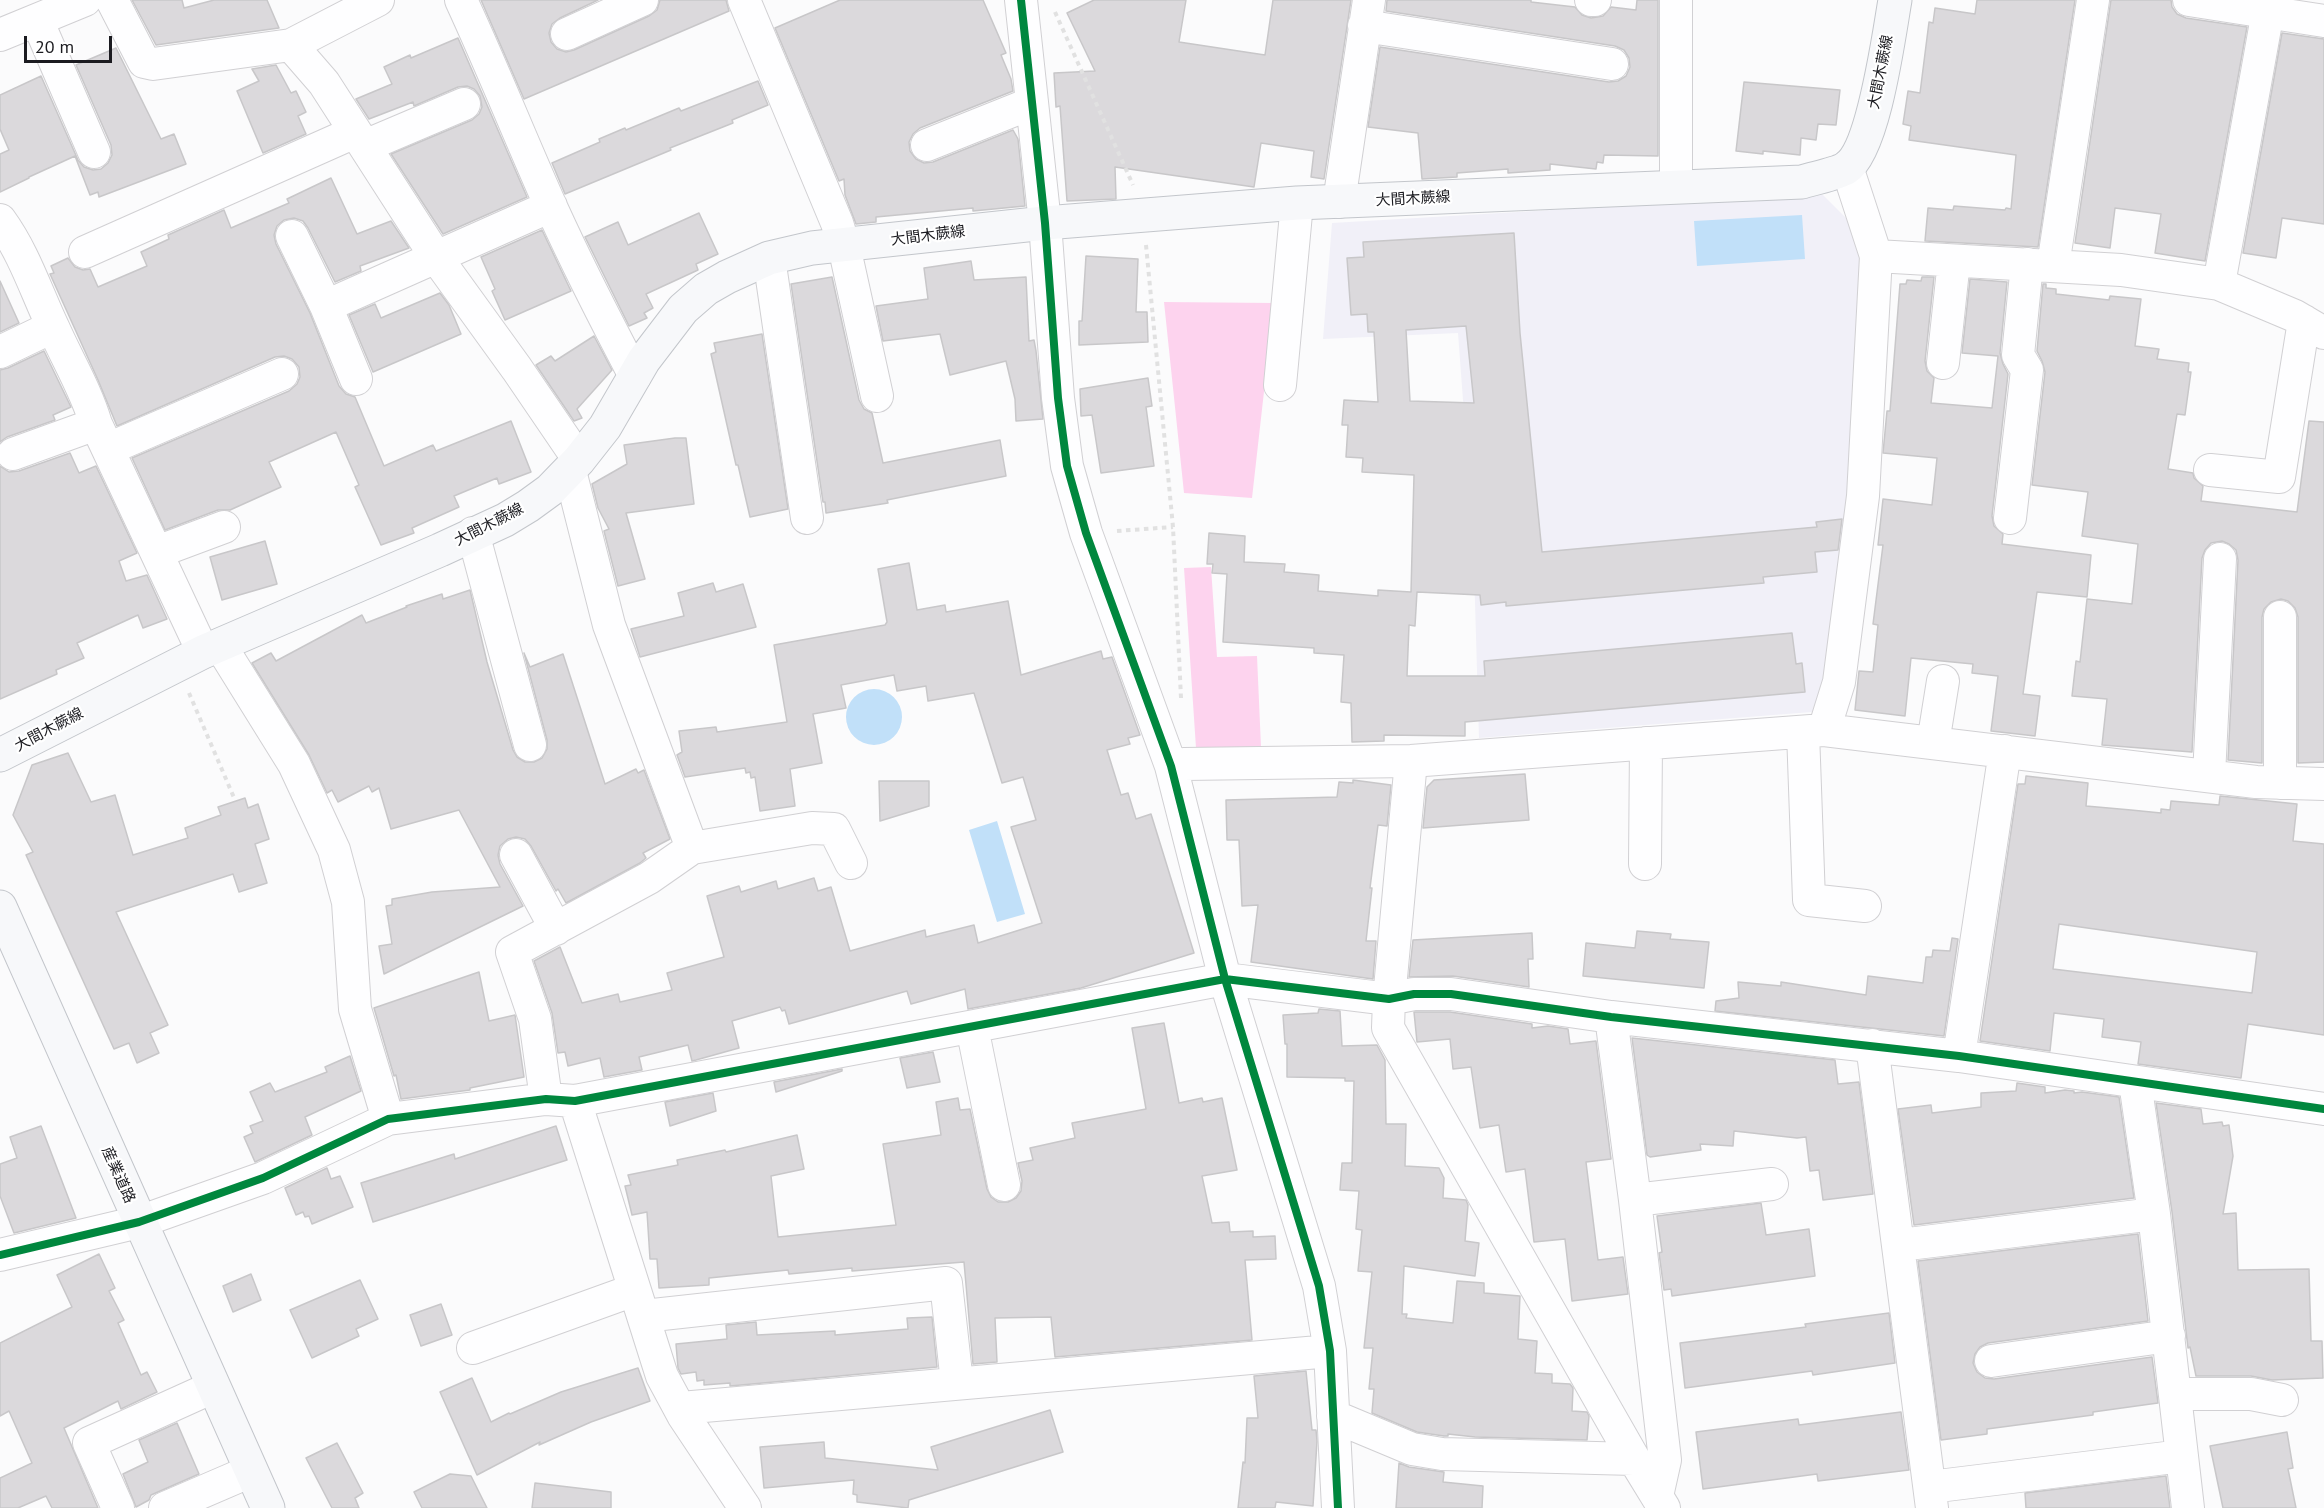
<!DOCTYPE html>
<meta charset="utf-8">
<style>
body{margin:0}
#map{position:relative;width:2324px;height:1508px;overflow:hidden;background:#fbfbfc;font-family:"PT Sans",sans-serif}
canvas{display:block}
.scale{position:absolute;left:24px;top:36px;width:88px;height:27px;box-sizing:border-box;border:3px solid #1b1b20;border-top:0;padding-left:8px;font-size:18px;line-height:21px;white-space:nowrap;color:#1b1b20;-webkit-text-stroke:4px #fff;paint-order:stroke}
</style>
<div id="map">
<canvas width="2324" height="1508"></canvas>
<div class="scale">20 m</div>
</div>
<script>
const ctx = document.querySelector('canvas').getContext('2d');
ctx.lineJoin = 'round';
function fill(path, color) {
  ctx.fillStyle = color;
  ctx.fill(path, 'evenodd');
}
function strokePath(path, color, width, dash) {
  ctx.strokeStyle = color;
  ctx.lineWidth = width;
  ctx.lineCap = dash ? 'butt' : 'round';
  ctx.setLineDash(dash || []);
  ctx.stroke(path);
}
function label(font, color, halo, rows, align = 'center') {
  ctx.font = font + ' "PT Sans","Noto Sans JP",sans-serif';
  ctx.lineWidth = 4.5;
  ctx.setLineDash([]);
  ctx.textBaseline = 'middle';
  ctx.strokeStyle = halo;
  ctx.fillStyle = color;
  for (const [text, x, y, turn = 0] of rows) {
    ctx.save();
    ctx.translate(x, y);
    ctx.rotate((+turn || 0) * Math.PI / 180);
    ctx.textAlign = isNaN(turn) ? turn : align;
    if (halo) ctx.strokeText(text, 0, 0);
    ctx.fillText(text, 0, 0);
    ctx.restore();
  }
}
const built = new Path2D(`
 M1822 194 1850 222 1868 261 1853 492 1820 699 1812 712 1479 738 1473 535 1458 333 1323 339 1332 223Z`);
const green = new Path2D(`
 M1164 302 1274 303 1252 498 1184 493Z
 M1211 567 1217 657 1257 656 1261 747 1196 748 1184 568Z`);
const water = new Path2D(`
 M1802 215 1805 259 1697 266 1694 221Z
 M846 717a28 28 0 1 1 56 0a28 28 0 1 1-56 0Z
 M997 821 1025 914 997 922 969 830Z`);
const building = new Path2D(`
 M132 0H182L184 8 214 0H267L279 28 156 45Z
 M481 0H598L560 18 552 24 549 33 551 42 557 49 566 52 574 50 649 16 657 10 660 0H726L729 11 524 99Z
 M840 0H983L1006 53 1001 55 1011 79 1013 91 920 128 913 134 909 142 910 151 916 159 924 163 933 162 1013 130 1018 139 1025 206 973 211V208L876 217V222L856 224 845 195 844 179 839 181 775 28Z
 M1094 0H1186L1179 42 1265 55 1273 0H1351L1324 179 1311 177 1314 151 1261 143 1254 187 1115 167 1116 199 1067 201 1060 106 1056 107 1054 73 1095 71 1067 13Z
 M1387 0H1531V2L1575 7 1582 15 1591 18 1603 16 1611 7 1636 10 1637 0H1658V156L1604 155 1603 163 1597 162 1596 169 1550 164V170L1508 173V169L1457 173V177L1422 179 1418 133 1368 127 1380 47 1609 82 1618 81 1626 76 1630 67 1629 58 1624 50 1615 46 1386 11Z
 M1977 0H2075L2038 247 1925 241 1928 208 1953 210 1954 206 2005 210 2006 208 2011 209 2016 155 1909 140 1911 126 1903 124 1908 91 1920 93 1929 22 1933 23 1935 8 1975 14Z
 M2111 0H2171L2172 7 2177 14 2186 18 2247 27 2205 261 2155 253 2161 214 2115 208 2110 248 2075 243Z
 M2282 33 2324 39V224L2282 218 2276 258 2243 253Z
 M458 38 527 197 443 234 391 154 472 120 479 114 482 107 480 96 474 89 467 86 458 87 414 106 413 102 369 119 356 99 392 84 384 67 410 55 411 58Z
 M116 48 161 139 174 134 186 164 99 197 98 192 90 195 75 156 29 177V178L0 192V154L9 150 0 129V95L41 76 78 160 84 167 93 170 101 169 108 163 112 155 111 145 76 65Z
 M276 65 291 93 296 91 306 112 298 116 306 134 263 153 237 91 259 81 252 69Z
 M758 81 768 105 732 120 733 123 670 148 671 150 565 194 552 163 600 142 599 139 625 128 626 130 679 108 681 111Z
 M1744 82 1840 90 1836 125 1818 124 1816 140 1801 138 1800 155 1763 151V154L1736 151Z
 M331 178 357 234 391 221 409 248 360 266 361 271 335 282 308 228 303 221 294 218 284 220 277 226 274 235 276 244 310 313 339 386 346 394 355 397 384 466 433 445 436 451 511 421 531 472 499 484 497 478 454 496 459 507 412 528 414 533 381 545 355 487 359 485 336 432 269 462 281 487 230 510H218L165 530 132 458 289 391 297 384 300 377 299 367 292 359 284 356 275 357 117 426 98 380 50 274 54 273 51 266 68 258 75 267 83 270 90 269 98 287 147 266 141 252 169 239 168 235 224 210 231 228 289 203 287 199Z
 M699 213 718 254 696 264 698 270 646 294 653 308 644 313 647 318 629 326 585 237 618 222 628 245Z
 M542 230 571 291 505 320 492 291 495 289 481 257Z
 M1514 233 1520 333 1542 552 1817 527 1816 522 1842 519 1838 550 1815 552 1817 572 1763 577 1764 583 1506 606V602L1481 605 1480 595 1417 592 1415 626 1409 625 1407 676H1485L1484 661 1792 633 1796 664 1802 663 1805 692 1465 722V736L1384 735V741L1352 742 1351 703 1341 702 1344 655 1314 653V648L1223 642 1227 574 1212 573 1213 564H1207L1209 533 1245 536 1244 562 1285 564 1284 572 1319 575 1318 591 1378 596V590L1411 592 1414 475 1362 472 1363 458 1346 457 1348 425H1342L1344 400 1378 402 1374 332H1368L1367 314 1351 315 1347 258 1364 257 1363 242ZM1466 326 1474 403 1410 401 1406 330Z
 M1086 256 1138 259 1136 312H1147L1148 342 1079 345V321H1082Z
 M971 261 974 280 1026 277 1029 341 1034 340 1036 351 1043 419 1016 421 1015 399 1006 361 950 375 940 334 883 341 876 306 928 299 924 268Z
 M832 277 859 400 864 409 872 413 883 463 1000 440 1006 476 887 500 888 503 826 513 825 502H823L791 284Z
 M1922 277H1934L1925 361 1927 371 1934 378 1931 403 1992 408 1998 356 1962 353 1970 279 2007 282 2000 353 2003 364 2008 374 1992 516 1994 526 2003 534 2002 544 2091 555 2087 597 2037 592 2023 694 2040 696 2035 736 1991 731 1998 676 1972 673 1973 664 1911 658 1905 716 1855 710 1859 671 1873 672 1878 625 1873 624 1883 545H1878L1883 499 1932 505 1937 458 1883 453 1887 411H1890L1900 284H1906L1907 280 1921 281Z
 M0 281 19 323 0 332Z
 M2043 284H2046V288L2056 289V294L2109 300 2110 296 2141 299 2135 346 2159 349 2157 359 2189 363 2188 372H2191L2185 415 2177 414 2168 469 2193 473 2194 478 2203 486 2201 501 2297 512 2309 421 2324 422V762L2298 763V617L2295 608 2288 601 2281 599 2271 602 2264 609 2262 617V763L2228 760 2238 560 2236 550 2229 544 2222 541 2211 543 2205 550 2202 558 2192 752 2102 745 2107 699 2072 696 2076 661 2080 662 2087 599 2132 604 2138 544 2082 536 2088 492 2032 485 2045 372 2042 361 2037 351Z
 M440 293 449 305 461 334 373 372 349 315 375 304 381 318Z
 M762 334 788 509 750 517 738 465H736L711 354 716 352 714 343Z
 M594 336 612 370 577 409 582 418 574 421 536 365 551 356 555 361Z
 M44 351 71 407 53 415 55 420 7 437 0 442V370L8 368Z
 M1148 378 1152 406 1146 407 1154 466 1101 473 1092 415 1081 416 1080 389Z
 M675 438H686L694 504 626 513 645 579 618 586 604 531 609 529 598 508 592 484 627 464 624 445Z
 M70 453 79 473 96 466 137 553 119 561 126 581 147 575 167 619 143 628 138 615 77 643 84 658 56 670 57 674 0 699V466L9 472 19 471Z
 M265 541 277 584 222 600 210 557Z
 M909 563 917 610 945 605 946 612 1008 601 1021 675 1101 651 1103 659 1112 657 1140 735 1128 738 1130 744 1107 750 1121 795 1128 793 1136 819 1151 814 1194 953 1081 988 968 1009 965 989 911 1004 907 991 789 1024 785 1010 782 1011 780 1007 732 1021 739 1048 696 1060 692 1061 688 1045 639 1057 642 1070 604 1077 600 1058 568 1066 565 1052 558 1053 552 1013 534 961 560 947 582 1003 618 994 620 1002 672 990 667 973 724 957 707 896 739 886 741 892 776 881 778 889 814 878 818 891 831 887 850 951 925 930 926 937 974 925 978 943 1042 923 1011 827 1036 820 1023 777 1002 783 974 693 928 701 926 686 897 691 894 675 841 685 846 708 813 714 822 763 790 769 795 806 760 811 755 777 751 778 750 772 746 773 745 768 685 777 677 755 682 752 679 731 716 727 717 732 787 722 774 645 885 625 887 622 878 569Z
 M713 583 716 592 743 584 756 627 640 657 631 629 684 616 678 593Z
 M470 590 487 662 513 750 517 757 525 762H534L542 758 547 749V740L524 653 530 667 563 654 605 784 636 769 638 773 644 770 670 839 643 853 646 858 640 863 566 903 558 889 556 891 531 846 525 839 516 837 508 839 500 846 498 855 500 864 523 906 384 974 379 946 392 944 386 906 392 905V899L432 892 500 887 459 810 391 829 379 788 372 792 369 786 338 802 332 790 327 793 309 755 252 663 271 653 276 661 362 615 366 623 407 607 406 606 442 594 443 599Z
 M68 753 91 802 115 795 133 855 188 838 185 828 221 815 218 807 245 798 248 808 258 804 269 839 255 844 267 883 239 892 233 874 116 912 168 1025 150 1033 159 1053 137 1063 129 1043 114 1049 26 855 33 852 13 815 32 765Z
 M1525 774 1529 820 1423 828 1427 787 1434 780Z
 M2026 776 2088 783 2086 806 2131 810 2161 813V809L2170 810 2171 801 2219 805 2220 796 2297 804 2293 841 2324 844V1035L2248 1024 2241 1078 2138 1064 2141 1042 2102 1037 2104 1019 2054 1013 2050 1051 1980 1041 2018 784H2025ZM2059 924 2257 952 2252 993 2053 969Z
 M1353 780 1391 785 1387 826 1378 825 1370 888H1372L1366 941H1376L1373 979 1251 962 1258 905 1242 906 1239 840H1227L1226 800 1337 797 1339 782 1353 783Z
 M879 781H929V806L880 821Z
 M1637 931 1671 934 1670 939 1709 942 1704 988 1583 976 1586 943 1635 948Z
 M1532 933 1533 959H1528L1529 987 1453 976 1409 977 1413 940Z
 M1952 938 1958 939 1944 1036 1715 1011 1716 1001 1739 998 1738 982 1781 986V982L1866 995 1868 976 1923 983 1926 957H1932L1933 950 1950 951Z
 M479 972 489 1021 515 1015 524 1077 470 1088V1090L401 1099 396 1075 394 1076 374 1008Z
 M1319 1009 1340 1011 1342 1046 1377 1045 1385 1060 1386 1124H1406L1405 1166 1439 1168 1444 1178 1443 1198 1466 1200 1468 1205 1465 1241 1479 1243 1475 1276 1404 1266 1402 1314H1407L1406 1318 1453 1323 1457 1281 1484 1283V1293L1520 1296 1518 1339 1537 1341 1535 1373 1552 1374V1383L1570 1384 1573 1388 1572 1411 1587 1412 1589 1416 1587 1440 1475 1437 1448 1434V1436H1444L1417 1432 1372 1413 1374 1389H1369L1373 1348H1364L1372 1272 1358 1271 1362 1230 1356 1229 1359 1191 1340 1190 1342 1163H1352L1354 1081H1345V1078L1287 1077V1044H1285L1283 1015 1318 1013Z
 M1414 1012H1450L1532 1024V1028L1548 1026 1568 1029 1570 1044 1596 1041 1611 1159 1586 1162 1598 1260 1623 1257 1628 1294 1572 1301 1565 1239 1534 1242 1525 1169 1506 1172 1499 1125 1480 1128 1471 1067 1453 1069 1450 1039 1417 1042Z
 M1164 1023 1179 1103 1202 1098 1203 1102 1222 1098 1237 1170 1202 1176 1212 1223 1229 1222 1230 1232 1253 1231V1237L1275 1236 1276 1259 1245 1260 1252 1340 1055 1357 1051 1317 995 1318 997 1362 973 1364 964 1262 852 1271V1268L789 1274 788 1270 709 1278V1285L659 1288 657 1259H650L647 1212 632 1215 625 1186 631 1185 628 1175 678 1165 677 1160 725 1150 726 1152 797 1135 804 1169 771 1176 778 1237 896 1225 883 1144 941 1135 936 1102 958 1098 960 1110 970 1109 987 1189 991 1197 998 1202H1008L1016 1198 1021 1191 1022 1181 1018 1163 1033 1160 1030 1148 1075 1138 1072 1123 1146 1109 1132 1028Z
 M1632 1038 1835 1060 1838 1084 1859 1082 1873 1194 1823 1200 1819 1170 1810 1171 1806 1137 1797 1138 1734 1131 1733 1146 1700 1144 1701 1150 1650 1157 1647 1155Z
 M933 1052 940 1082 907 1088 900 1058Z
 M350 1056 361 1091 305 1117 312 1135 255 1162 244 1137 253 1133 250 1126 263 1121 250 1092 270 1083 275 1092 327 1072 325 1067Z
 M842 1069V1071L776 1092 774 1082Z
 M2017 1083 2045 1087V1093L2065 1090 2074 1091V1093L2082 1092 2119 1097 2134 1198 1914 1225 1898 1109 1931 1105 1932 1113 1981 1107V1093L2016 1091Z
 M713 1093 716 1111 670 1126 665 1102Z
 M2156 1103 2201 1109 2203 1124 2222 1122 2223 1126 2229 1125 2233 1156 2223 1214 2236 1213 2238 1270 2309 1269 2311 1341H2322L2323 1378 2272 1380 2251 1376H2196L2190 1347 2188 1348 2172 1212Z
 M41 1126 76 1218 14 1233 0 1196V1164L17 1158 10 1137Z
 M556 1126 567 1160 373 1222 361 1183 454 1154 455 1159Z
 M327 1168 331 1179 340 1176 353 1207 312 1224 309 1216 305 1217 303 1212 296 1215 285 1188Z
 M1761 1203 1766 1235 1809 1229 1815 1276 1672 1296 1671 1289 1664 1290 1659 1253 1662 1252 1657 1216Z
 M2138 1234 2148 1321 1988 1343 1980 1347 1975 1354 1973 1363 1977 1372 1985 1378 1994 1379 2152 1357 2158 1403 2093 1412V1415L1987 1429V1434L1941 1440 1918 1261Z
 M99 1254 115 1288 109 1291 124 1320 118 1323 141 1375 147 1372 157 1392 121 1409 118 1401 64 1428 98 1508H52L46 1496 18 1508H0V1478L32 1463 9 1411 0 1416V1343L72 1307 57 1275Z
 M251 1274 261 1300 233 1312 223 1286Z
 M360 1280 378 1319 356 1329 359 1336 312 1358 290 1310Z
 M441 1304 452 1335 421 1346 410 1315Z
 M1889 1313 1895 1363 1813 1375 1812 1371 1685 1388 1680 1343 1806 1327 1805 1324Z
 M932 1317 937 1367 730 1386V1383L704 1385V1380L697 1381 696 1372 681 1374 678 1368 676 1344 727 1339 726 1325 756 1322 757 1335 835 1331V1335L908 1329 907 1318Z
 M638 1368 650 1401 591 1422 539 1445 540 1442 477 1475 440 1392 472 1378 491 1422 509 1413 510 1414 561 1392Z
 M1306 1371 1312 1430H1316L1317 1441 1313 1506 1276 1502 1275 1508H1238L1243 1462 1245 1463 1247 1418H1258L1254 1376Z
 M1050 1410 1063 1452 909 1500 908 1508 857 1502V1495L853 1494 854 1480 764 1488 760 1447 824 1442 825 1458 938 1470 931 1447Z
 M1901 1412 1909 1470 1818 1481 1817 1474 1703 1489 1696 1432 1798 1419 1799 1425Z
 M177 1423 199 1474 151 1495 149 1500 136 1507 123 1474 148 1462 139 1440Z
 M2287 1432 2293 1468 2288 1469 2296 1508H2223L2210 1446Z
 M337 1443 363 1493 355 1498 359 1508H332L306 1458Z
 M1399 1463 1409 1467 1444 1472 1443 1482 1483 1486 1482 1508H1396Z
 M450 1474 471 1476 487 1508H422L414 1492Z
 M2166 1476 2170 1508H2026L2025 1493Z
 M535 1483 611 1492V1508H532Z`);
const path = new Path2D(`
 M1055 12 1133 185
 M1146 245 1173 527 1181 698
 M1117 531 1173 527
 M189 693 235 800`);
const minor = new Path2D(`
 M112 0 144 62 153 64 291 45 378 0
 M461 0C493 69 521 140 552 209 578 266 606 321 635 376
 M744 0 837 223 844 246 877 396
 M1021 0 1045 223 1058 398 1067 466 1086 533 1171 766 1225 979 1319 1286 1330 1351 1338 1508
 M1591 0H1595
 M2189 0 2324 21
 M1676 1V187
 M37 20 94 152
 M1364 26 1612 64
 M567 34 642 0
 M0 35 85 0
 M291 45 324 83 436 257 517 369 579 460
 M927 145 1032 103
 M365 146 464 104
 M1339 202 1369 0
 M0 220C24 253 36 291 53 327 67 359 86 390 96 424L203 652
 M292 236 326 306 356 379
 M85 252 355 132
 M1876 256 2121 270 2219 284 2295 316 2324 333
 M769 258 807 518
 M2053 266 2093 0
 M2219 284 2270 0
 M326 306 551 206
 M0 352 52 327
 M1943 363 1954 261
 M1280 385 1297 203
 M108 449 282 374
 M13 454 96 424
 M2210 470 2279 477 2304 321
 M570 471 609 625 692 848
 M2010 518 2027 370 2018 355 2027 264
 M473 533 530 745
 M157 552 224 527
 M2280 617V783
 M220 645 294 764 334 850 348 902 355 1009 388 1119
 M1824 730 1839 682 1863 496 1876 256 1847 167
 M1803 732 1809 900 1865 906
 M1933 743 1943 681
 M1411 761 1389 999 1388 1028 1634 1459 1664 1508
 M1171 766 1184 764 1411 761 1824 730 2256 782 2324 784
 M2209 775 2220 559
 M516 855 556 929
 M1645 864 1646 743
 M1611 1017 1635 1200 1665 1460 1657 1496
 M972 1027 1004 1185
 M1872 1045 1932 1508
 M1959 1056 2005 751
 M2135 1082 2154 1214 2188 1508
 M546 1099 535 1019 512 952 649 878 692 848 812 828 834 829 851 863
 M575 1101 662 1376 683 1415 745 1508
 M1635 1200 1772 1184
 M1900 1245 2154 1214
 M0 1255 139 1222 263 1178 388 1119 546 1099 575 1101 1225 979 1389 999 1414 994H1451L1611 1017 1959 1056 2324 1109
 M644 1316 946 1283 957 1383
 M473 1348 634 1290
 M1991 1361 2169 1336
 M2176 1394H2251L2282 1400
 M681 1408 1330 1351
 M1333 1416 1412 1449 1442 1454 1634 1459
 M1930 1487 2182 1456
 M118 1508 89 1443 213 1387
 M165 1508 251 1471`);
const major = new Path2D(`
 M0 755 203 652 440 550 505 520 528 506 550 490 579 460 605 427 644 360 683 309 706 289 727 277 769 258 812 248 1045 223 1297 203 1802 182C1814 178 1837 174 1846 168 1874 150 1889 34 1895 0
 M0 907 268 1508`);
const cycleway = new Path2D(`
 M1021 0 1045 223 1058 398 1067 466 1086 533 1171 766 1225 979 1319 1286 1330 1351 1338 1508
 M0 1255 139 1222 263 1178 388 1119 546 1099 575 1101 1225 979 1389 999 1414 994H1451L1611 1017 1959 1056 2324 1109`);
const streetNames = [
 ["大間木蕨線",1881,72,-79],
 ["大間木蕨線",1413,199,-3],
 ["大間木蕨線",928,236,-7],
 ["大間木蕨線",489,525,-27],
 ["大間木蕨線",49,730,-28],
 ["産業道路",118,1175,66]
];
fill(built, '#f1f0f8');
fill(green, '#fdd3ee');
fill(water, '#c1e0f9');
fill(building, '#dbd9dc');
strokePath(building, '#c8c7c9', 1.5);
strokePath(minor, '#d1d0d3', 34);
strokePath(major, '#c3c6cb', 35);
strokePath(path, '#e1e1e1', 4, [4.5, 4.5]);
strokePath(minor, '#fefeff', 32);
strokePath(major, '#f7f8fa', 33);
strokePath(cycleway, '#00873e', 8);
label('15px', '#1b1b20', '#fff', streetNames);
</script>
